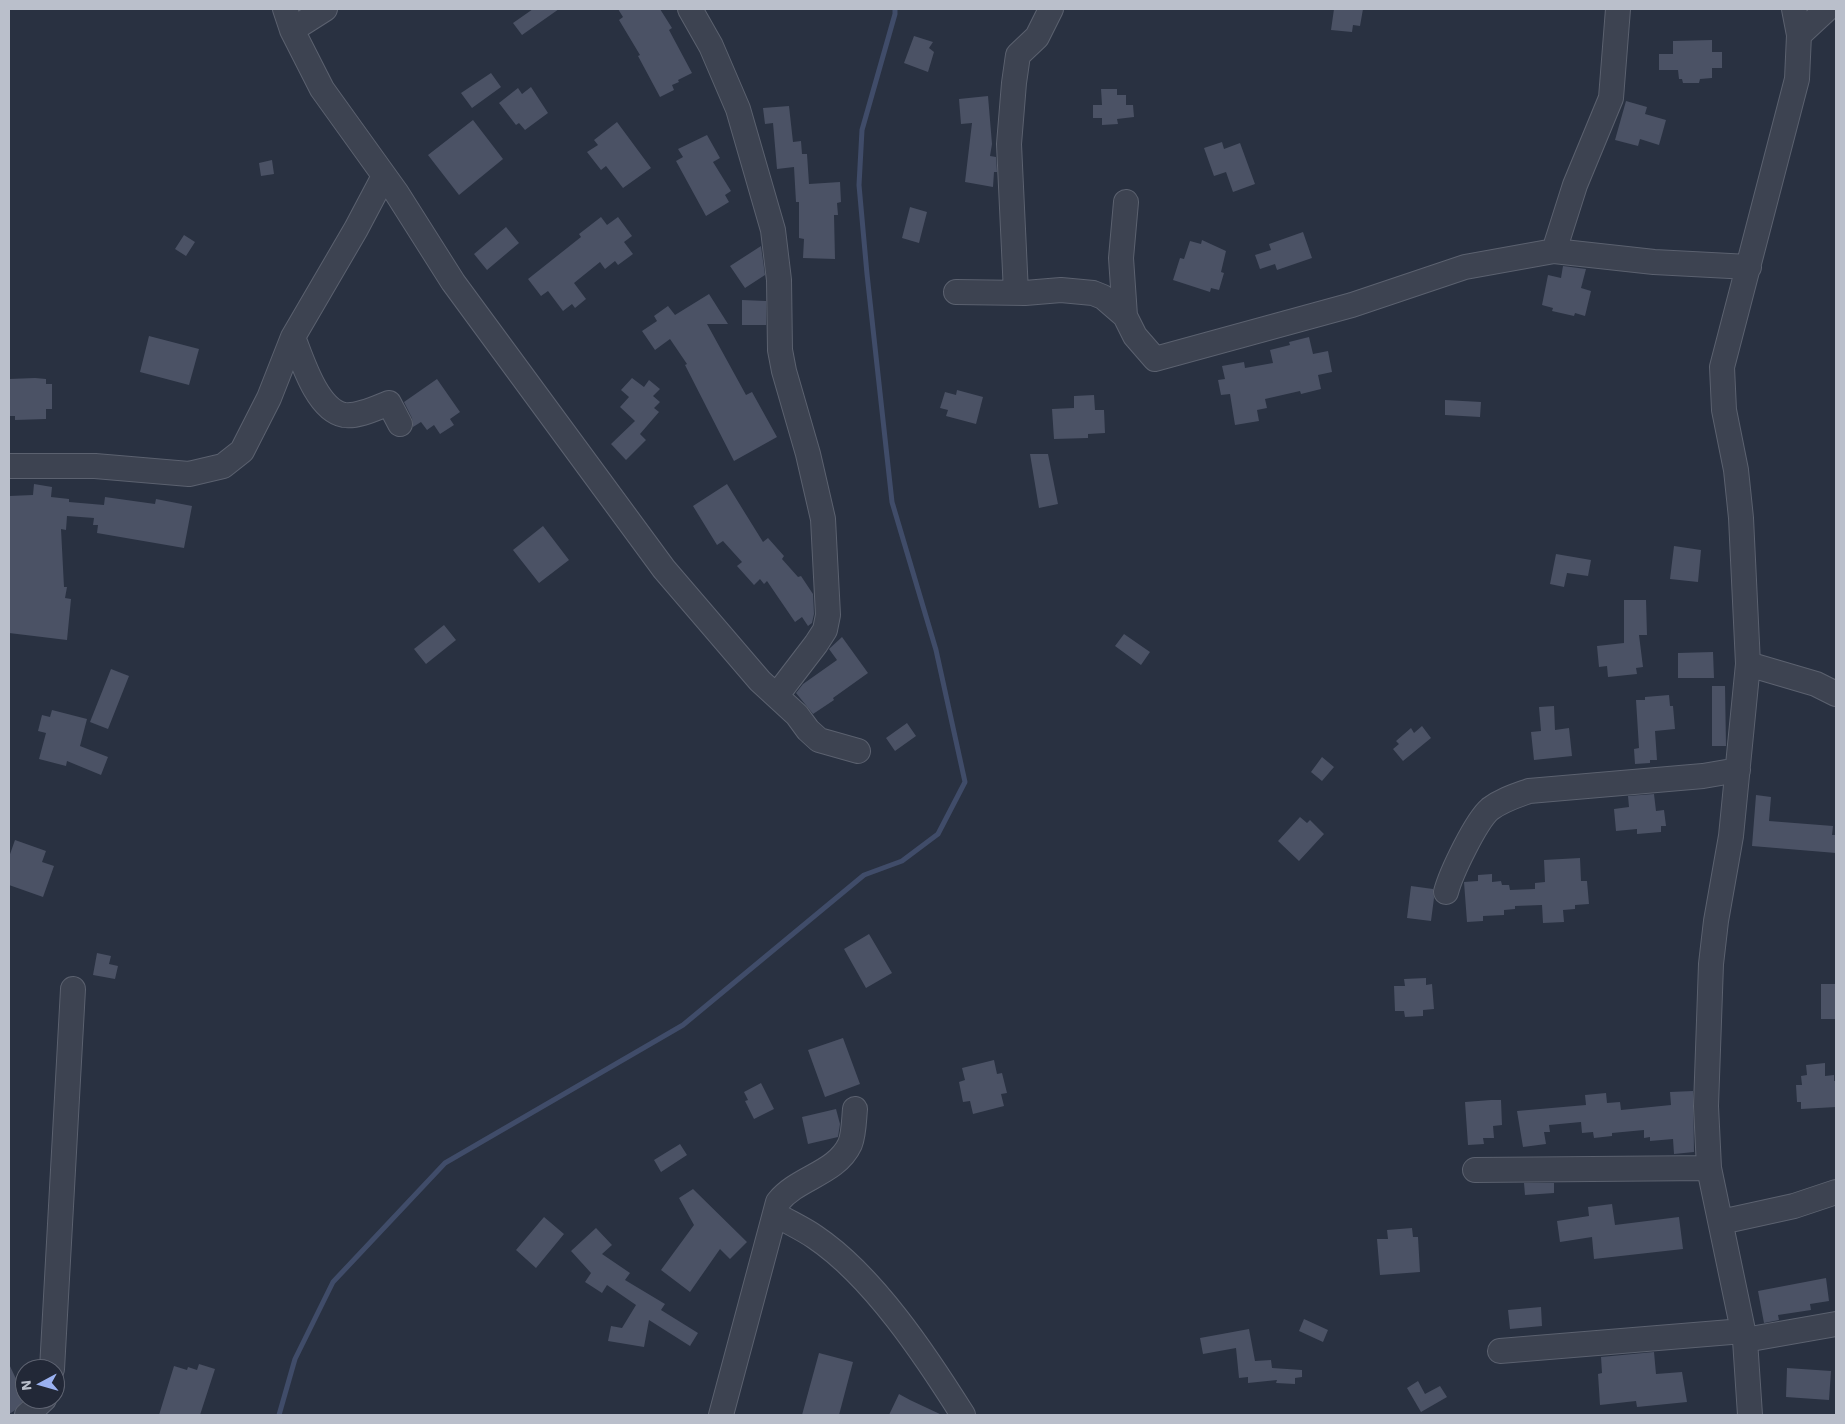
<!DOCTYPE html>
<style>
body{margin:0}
#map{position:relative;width:1845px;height:1424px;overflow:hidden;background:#293141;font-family:"Work Sans",sans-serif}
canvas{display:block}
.frame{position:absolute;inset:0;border:10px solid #babfcb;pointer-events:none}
.north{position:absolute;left:15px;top:1359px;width:50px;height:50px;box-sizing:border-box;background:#222837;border:1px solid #5f6472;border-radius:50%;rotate:264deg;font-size:14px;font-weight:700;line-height:20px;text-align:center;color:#babfcb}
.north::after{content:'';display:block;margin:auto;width:18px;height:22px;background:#9ab1f1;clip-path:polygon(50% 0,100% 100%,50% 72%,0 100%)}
</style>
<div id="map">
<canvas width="1845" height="1424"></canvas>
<div class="frame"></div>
<div class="north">N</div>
</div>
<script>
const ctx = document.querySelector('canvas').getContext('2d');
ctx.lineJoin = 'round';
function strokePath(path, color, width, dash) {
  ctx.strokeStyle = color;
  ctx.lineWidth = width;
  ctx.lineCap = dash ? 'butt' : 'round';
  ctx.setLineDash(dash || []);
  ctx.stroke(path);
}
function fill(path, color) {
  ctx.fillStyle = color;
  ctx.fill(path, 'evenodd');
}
const stream = new Path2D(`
 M279 1415 295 1359 333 1282 445 1163 683 1025 864 875 902 861 938 834 965 782 936 650 892 502 867 274 859 185 862 130 895 14V9`);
const building = new Path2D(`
 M533 9H559L522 35 513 23Z
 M618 9H660L672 28 669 30 692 73 678 80 679 82 672 85 674 90 660 97 638 56 640 55 619 20 623 17Z
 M1334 9H1363L1360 26 1353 25 1352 32 1331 30Z
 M914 36 933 42 929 48 934 52 928 72 904 63Z
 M1712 40V52H1722V68H1712V78L1700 79 1699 83H1683L1682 79H1679L1678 70H1659V54H1673V41Z
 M491 73 501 87 472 108 461 93Z
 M531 87 548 113 525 130 519 123 516 125 499 103 518 88 522 94Z
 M1101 89H1117V95H1126V105H1133L1134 117 1117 119 1118 124 1102 125V118H1093V105H1102Z
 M988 96 992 144 990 156 996 157 997 172H994L993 187 965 182 972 123 961 124 959 99Z
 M1626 101 1647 107 1645 114 1666 120 1659 145 1640 139 1638 146 1615 140Z
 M789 106 793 142 801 141 802 154H807L809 184 840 182 841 202 837 203 838 215H834L835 259 803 258 804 239 799 238V202H796L794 167 777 169 773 123 765 124 763 108Z
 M473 120 503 159 459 195 428 155Z
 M617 122 651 168 623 188 606 166 601 170 587 152 598 145 594 140Z
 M707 135 720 158 713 162 731 191 725 195 729 202 706 216 676 161 683 157 678 149Z
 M1222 142 1224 149 1240 143 1255 184 1233 192 1226 172 1214 176 1204 148Z
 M272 160 274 174 261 176 259 163Z
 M910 207 927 212 919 243 902 238Z
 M601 217 607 225 618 217 632 236 624 242 633 254 618 265 615 261 605 269 600 262 574 283 586 299 575 308 572 304 563 311 548 291 541 296 528 279 581 237 579 234Z
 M506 227 519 243 487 270 474 254Z
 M1303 232 1312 258 1277 270 1275 264 1260 269 1255 255 1271 250 1269 244Z
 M184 235 195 242 186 256 175 249Z
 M1202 240 1226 251 1221 272 1224 273 1219 290 1211 288 1210 292 1173 280 1180 258 1184 259 1190 241 1201 244Z
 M761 246 765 275 745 288 730 266Z
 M1563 266 1586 269 1581 288 1591 291 1585 316 1575 313 1574 316 1552 311 1553 308 1542 305 1548 275 1561 278Z
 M709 294 728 324H707L746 395 752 392 777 437 734 461 685 365 687 364 670 339 655 350 642 331 657 321 654 316 668 306 675 315Z
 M742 300 766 301V325H742Z
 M149 336 199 349 189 385 140 372Z
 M1309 337 1313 354 1328 351 1332 372 1318 375 1321 389 1301 394 1300 391 1265 399 1267 408 1257 410 1259 421 1235 425 1230 394 1221 395 1218 380 1225 379 1222 366 1244 362 1245 368 1273 363 1270 350 1290 345 1289 342Z
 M35 378 46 379V384H52V409H46V419L15 420V416H9V379Z
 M632 378 644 387 649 380 660 389 653 396 660 402 654 408 659 412 640 434 646 440 626 460 611 444 635 421 620 407 629 397 621 390Z
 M437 379 460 412 450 419 454 425 440 434 434 425 427 430 421 422 413 427 412 418 404 402Z
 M957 390 983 397 976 424 946 416 948 410 940 408 945 392 956 395Z
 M1094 395 1095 410H1104L1105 433 1088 434V438L1054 439 1052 409 1074 408V396Z
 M1445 400 1481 402 1480 417 1445 415Z
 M1030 454H1048L1058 504 1039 508Z
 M34 484 52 487 51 497 69 499V502L104 505 105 497 155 504 156 499 192 506 184 548 97 533 98 525H93L94 518 67 516 66 530 61 529 64 587H67L65 598 71 599 67 640 9 633V496L33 495Z
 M727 484 763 542 768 538 784 556 782 559 798 577 801 576 813 594 814 614 812 623 808 626 802 617 795 622 767 581 764 584 760 579 754 585 737 566 742 562 723 541 717 545 693 506Z
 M543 526 569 560 539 583 513 550Z
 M1674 546 1701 550 1698 582 1670 579Z
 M1556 554 1591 560 1588 576 1567 573 1564 587 1550 584Z
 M1624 600H1646L1647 635H1639L1643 667 1636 668 1637 674 1608 677 1607 666 1599 667 1597 646 1624 643Z
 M444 625 456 640 426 664 414 649Z
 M1124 634 1150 652 1141 665 1115 646Z
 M842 637 868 673 833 698 834 700 813 714 796 693 803 684 837 660 829 649Z
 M1713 652 1714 678H1678V653Z
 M111 669 129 676 108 729 90 722Z
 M1712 686H1725L1726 746H1712Z
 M1669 695 1670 706H1673L1675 729 1655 731 1657 760H1650V763L1635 764 1634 749 1639 748 1636 700H1645V697Z
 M1554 706 1555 730 1569 728 1572 756 1534 760 1531 732 1541 731 1539 707Z
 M52 710 87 719 80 746 108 757 101 775 67 761 66 766 39 759 46 733 38 731 42 715 50 717Z
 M907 723 916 736 895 751 886 738Z
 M1422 726 1431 738 1403 761 1393 749 1399 744 1396 741 1411 728 1414 733Z
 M1322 757 1334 767 1322 781 1311 772Z
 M1654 794 1656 811 1664 810 1666 826H1661V832L1637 834V829L1616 831 1614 809 1629 807 1628 796Z
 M1756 795 1771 797 1769 821 1833 826 1832 835H1836V853L1752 846Z
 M1300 817 1307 823 1310 820 1324 834 1299 861 1278 841Z
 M15 840 46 851 42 862 54 866 43 897 9 885V857Z
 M1580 858 1581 881H1587L1589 904 1575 905V909L1563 910 1564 922 1543 923 1542 905 1515 906V909L1504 910V915L1483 916V921L1467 922 1464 882 1478 881V875L1492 874V882L1501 881 1502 885H1509L1510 890 1535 889V883L1545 882 1544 860Z
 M1411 886 1433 889 1434 898 1431 921 1407 918Z
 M869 934 892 973 866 988 844 949Z
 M97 953 111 956 109 964 118 966 115 979 93 975Z
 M1426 978V985L1432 984 1434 1009 1423 1010V1016L1405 1017 1404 1011H1395L1394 986H1405L1404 979Z
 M1821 984H1836V1019H1821Z
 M843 1038 860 1084 825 1097 808 1050Z
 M994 1060 997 1074 1002 1073 1007 1093 1001 1094 1004 1106 973 1114 970 1101 963 1102 959 1082 965 1080 962 1068Z
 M1825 1063V1076L1834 1075V1081H1836V1107L1801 1109V1102H1797L1796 1085H1802L1801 1076 1807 1075 1806 1065Z
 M761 1083 774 1109 754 1119 745 1101 748 1100 744 1092Z
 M1693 1091 1694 1152 1674 1154 1673 1139 1650 1141V1137L1644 1138V1130L1612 1133V1136L1594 1138 1593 1132 1582 1133 1581 1122 1549 1125 1550 1132H1544L1546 1144 1523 1147 1517 1111 1586 1105 1585 1095 1606 1093 1607 1103 1620 1102 1621 1110 1671 1105 1670 1092Z
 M1491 1100H1501L1502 1125 1493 1126 1494 1138H1483L1484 1144 1468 1145 1465 1102Z
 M836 1109 840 1124 838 1137 808 1144 802 1117Z
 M680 1144 687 1155 661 1172 654 1160Z
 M1524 1183H1554V1193L1525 1195Z
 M693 1189 747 1242 730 1259 720 1249 690 1292 661 1270 694 1225 679 1198Z
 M1612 1204 1615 1225 1679 1217 1683 1249 1594 1259 1592 1237 1560 1242 1557 1221 1589 1216 1588 1207Z
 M544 1217 564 1234 536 1268 516 1250Z
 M596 1228 612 1245 602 1254 630 1273 625 1280 665 1304 661 1310 698 1333 690 1346 649 1320 644 1347 608 1341 611 1326 622 1328 636 1305 607 1285 602 1293 585 1282 591 1273 571 1251Z
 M1412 1228 1413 1237H1418L1420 1272 1380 1275 1377 1239H1388L1387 1230Z
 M1826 1278 1829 1301 1810 1304 1811 1310 1778 1315 1779 1320 1764 1323 1758 1291Z
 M1541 1307 1542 1326 1510 1329 1508 1310Z
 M1304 1319 1328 1330 1323 1342 1299 1331Z
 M1249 1329 1255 1361 1271 1360 1272 1368 1302 1370V1377L1295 1378V1384L1276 1383 1277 1380 1248 1383V1377L1239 1378 1236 1348 1203 1354 1200 1338Z
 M1654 1352 1656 1374 1682 1372 1687 1402 1637 1407 1636 1401 1600 1405 1598 1374 1602 1373 1601 1357Z
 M819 1353 853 1362 839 1415H802Z
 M9 1364 25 1398 14 1411 9 1414Z
 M199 1364 215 1369 200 1415H159L174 1366 187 1370 188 1367 197 1370Z
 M1787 1368 1831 1371 1829 1400 1786 1397Z
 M1418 1381 1425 1394 1440 1386 1447 1397 1421 1412 1407 1388Z
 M899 1394 910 1400 942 1415H889Z`);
const minor = new Path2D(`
 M285 9 292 30 322 89 396 192 453 282 664 569 760 681 797 715 808 730 819 740 858 751
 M690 9 711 46 738 109 773 230 779 280 780 350 784 371 808 454 823 519 828 615 825 630 816 644 777 695
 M292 30 325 9
 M1799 35 1827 9
 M1554 251 1575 185 1611 98 1618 9
 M956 292 1025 293 1061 290 1093 293 1103 297 1125 316 1135 336 1155 359 1352 305 1465 267 1554 251 1654 262 1749 267
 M1016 293 1009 144 1014 83 1018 55 1037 37 1051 9
 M1125 316 1121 258 1126 202
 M293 337C302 360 317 410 344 415 358 417 376 408 389 403L400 424
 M9 466H95L189 474 223 466 242 451 269 398 293 337 356 229 384 176
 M1748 664 1816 684 1836 694
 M1446 892C1451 873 1476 821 1490 809 1502 800 1515 796 1529 791L1703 776 1738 770
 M1475 1170 1709 1168
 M775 1214C788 1222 802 1228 815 1237 873 1276 926 1356 963 1415
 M1721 1222 1794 1206 1836 1192
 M1745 1340 1836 1324
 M1500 1351 1743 1331
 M52 1369 73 989
 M27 1415 44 1399
 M721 1415 778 1202C798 1177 836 1174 850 1144 854 1134 854 1119 855 1109
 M1750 1415 1745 1340 1709 1168 1706 1106 1711 964 1716 921 1731 836 1748 664 1741 518 1736 470 1724 410 1722 367 1797 79 1799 35 1794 9`);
strokePath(stream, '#404c69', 5);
fill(building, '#4b5265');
strokePath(minor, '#5b616f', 26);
strokePath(minor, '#3d4351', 24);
</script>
